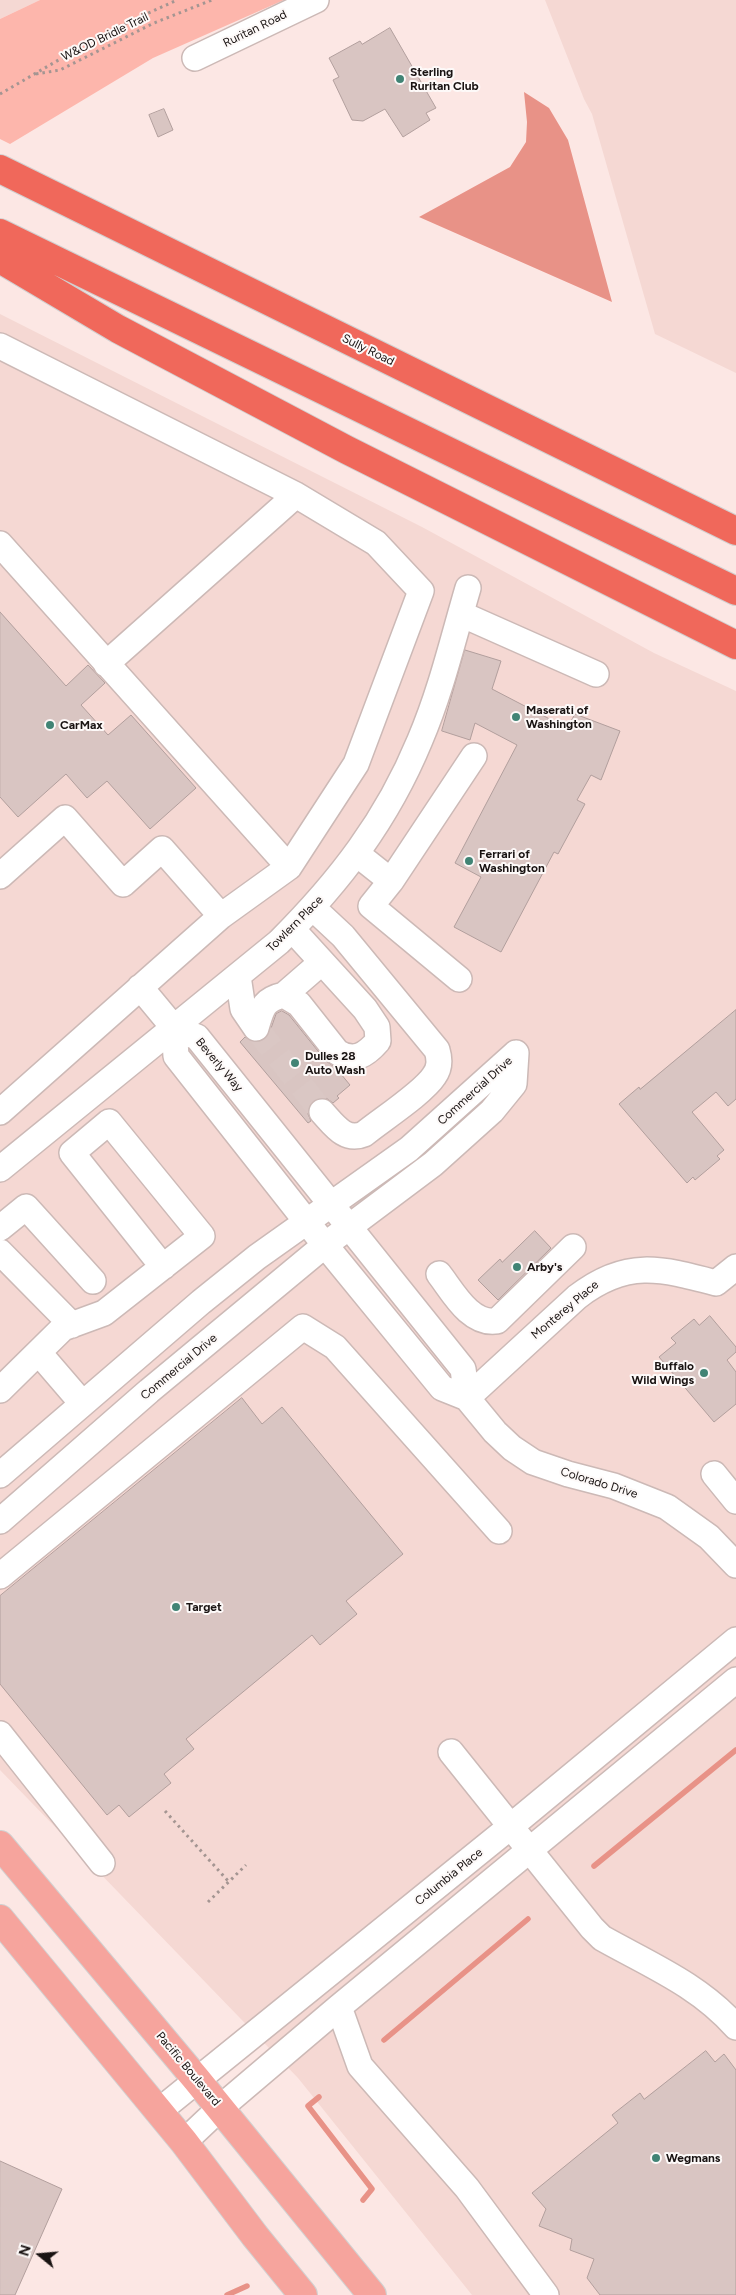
<!DOCTYPE html>
<style>
body{margin:0}
#map{position:relative;width:736px;height:2295px;overflow:hidden;background:#fce7e4;font-family:Figtree,sans-serif}
canvas{display:block}
.north{position:absolute;left:15px;top:2230px;width:50px;height:50px;-webkit-text-stroke:4px #fdf9f8;paint-order:stroke;rotate:287deg;font-size:14px;font-weight:700;line-height:20px;text-align:center;color:#191312}
.north::after{content:'';display:block;margin:auto;width:18px;height:22px;background:#191312;clip-path:polygon(50% 0,100% 100%,50% 72%,0 100%)}
</style>
<div id="map">
<canvas width="736" height="2295"></canvas>
<div class="north">N</div>
</div>
<script>
const ctx = document.querySelector('canvas').getContext('2d');
ctx.lineJoin = 'round';
function fill(path, color) {
  ctx.fillStyle = color;
  ctx.fill(path, 'evenodd');
}
function strokePath(path, color, width, dash) {
  ctx.strokeStyle = color;
  ctx.lineWidth = width;
  ctx.lineCap = dash ? 'butt' : 'round';
  ctx.setLineDash(dash || []);
  ctx.stroke(path);
}
function label(font, color, halo, rows, align = 'center') {
  ctx.font = font + ' Figtree,sans-serif';
  ctx.lineWidth = 4;
  ctx.setLineDash([]);
  ctx.textBaseline = 'middle';
  ctx.strokeStyle = halo;
  ctx.fillStyle = color;
  for (const [text, x, y, turn = 0] of rows) {
    ctx.save();
    ctx.translate(x, y);
    ctx.rotate((+turn || 0) * Math.PI / 180);
    ctx.textAlign = isNaN(turn) ? turn : align;
    if (halo) ctx.strokeText(text, 0, 0);
    ctx.fillText(text, 0, 0);
    ctx.restore();
  }
}
const built = new Path2D(`
 M0 0H40L0 19Z
 M545 0H736V373L655 334 592 114 584 99Z
 M0 314 422 527 654 653 736 691V2295H472L298 2078 0 1770Z`);
const green = new Path2D(`
 M40 0H284L153 58 10 144 0 139V19Z`);
const water = new Path2D(`
 M524 92 549 108 568 140 612 302 419 217 510 167 526 142 527 122Z`);
const stream = new Path2D(`
 M594 1866 736 1750
 M384 2040 528 1919
 M319 2097 308 2106 372 2189 363 2200
 M227 2295 247 2286`);
const building = new Path2D(`
 M390 28 436 108 426 113 430 120 403 137 385 109 363 121 352 120 333 80 339 77 329 58 360 41 362 44Z
 M164 109 173 130 158 137 149 115Z
 M0 612 66 686 88 665 105 683 81 705 108 735 131 715 196 788 150 829 107 781 87 798 66 774 18 817 0 797Z
 M465 650 501 661 492 689 567 728 575 714 620 731 601 780 591 775 577 800 585 804 558 854 554 852 501 952 454 927 481 877 455 863 517 745 475 723 470 740 442 731Z
 M736 1010V1099L728 1106 716 1092 692 1112 724 1150 717 1156 720 1159 695 1180 693 1177 687 1183 619 1104 639 1087 640 1089Z
 M282 1011 289 1015 326 1061 336 1068 350 1085 337 1096 339 1098 333 1103 326 1098H319L312 1102 308 1108V1114L311 1121 308 1123 240 1042 245 1037 257 1042 264 1040 269 1034 276 1014Z
 M535 1231 551 1248 498 1300 478 1280 500 1259 502 1262Z
 M710 1316 736 1347V1352L727 1360 736 1372V1404L714 1422 659 1357 676 1343 671 1338 694 1319 699 1325Z
 M242 1398 262 1424 282 1407 403 1554 346 1601 357 1614 320 1645 312 1635 186 1739 194 1749 164 1774 171 1783 129 1817 119 1805 107 1815 0 1684V1596Z
 M706 2051 715 2062 724 2054 736 2070V2295H600L587 2278 594 2259 570 2250 572 2239 539 2226 546 2209 532 2193 618 2123 612 2115 640 2093 644 2099Z
 M0 2161 62 2189 15 2295H0Z`);
const minorTunnel = new Path2D(`
 M256 1028 322 1112`);
const path = new Path2D(`
 M36 74 60 70 154 23 212 0
 M0 94 105 33 177 0
 M165 1811 229 1882
 M208 1902 246 1865`);
const minor = new Path2D(`
 M195 58 316 0
 M0 346 296 495 376 543 421 591 356 764 289 867 221 916
 M0 544 289 867
 M461 614 596 674
 M106 664 296 495
 M357 854 391 881 371 906 459 979
 M0 876 65 818 123 884 162 849 221 916 0 1112
 M391 881 474 756
 M313 908 343 936 437 1050C440 1060 440 1068 434 1076 423 1093 381 1120 364 1134 345 1142 334 1125 322 1112
 M238 976 243 1009 256 1028
 M140 987 174 1028 197 1037 463 1369 467 1398
 M284 995 322 962
 M174 1028 176 1056 325 1245 442 1388 467 1398 495 1432 512 1448 533 1462 568 1474 614 1486 667 1507 709 1537 736 1565
 M256 1028C262 1009 262 1000 284 995L299 1004 337 1052C354 1063 366 1055 378 1041L377 1027 365 1009 292 929
 M0 1169 279 942C340 881 387 820 420 740 441 691 453 639 468 588
 M0 1228 26 1207 93 1281
 M0 1252 72 1325
 M439 1274C453 1292 470 1325 497 1321L573 1247
 M39 1353 82 1403
 M0 1390 63 1328 104 1313 202 1236 109 1122 72 1153 163 1267
 M467 1398 577 1297C626 1259 660 1268 716 1283L736 1267
 M714 1474 736 1501
 M0 1475 201 1302 257 1257 409 1149 516 1053
 M0 1521 149 1391 325 1245 433 1164 492 1111 514 1084 516 1053
 M0 1576 303 1327 335 1347 499 1531
 M0 1734 102 1863
 M451 1752 592 1928 602 1938C650 1965 699 1985 736 2027
 M339 2007 360 2066 467 2188 546 2295
 M159 2111 510 1827 736 1640
 M184 2142 220 2108 339 2007 736 1680`);
const major = new Path2D(`
 M0 1845 197 2080 372 2295
 M0 1919 184 2142 255 2236 303 2295`);
const highway = new Path2D(`
 M0 169 736 531
 M0 233 736 591
 M0 259 118 329 347 450 736 645`);
const markers = [
 [400,79,5,"#418475"],
 [516,717,5,"#418475"],
 [50,725,5,"#418475"],
 [469,861,5,"#418475"],
 [295,1063,5,"#418475"],
 [517,1267,5,"#418475"],
 [704,1373,5,"#418475"],
 [176,1607,5,"#418475"],
 [656,2158,5,"#418475"]
];
const streetNames = [
 ["Ruritan Road",255,29,-26],
 ["W&OD Bridle Trail",105,37,-26],
 ["Sully Road",368,350,26],
 ["Towlern Place",295,924,-45],
 ["Beverly Way",219,1065,50],
 ["Commercial Drive",475,1091,-42],
 ["Monterey Place",565,1310,-40],
 ["Commercial Drive",179,1367,-40],
 ["Colorado Drive",599,1483,17],
 ["Columbia Place",449,1877,-39],
 ["Pacific Boulevard",188,2069,50]
];
const poiNames = [
 ["Sterling",410,72],
 ["Ruritan Club",410,86],
 ["Maserati of",526,710],
 ["Washington",526,724],
 ["CarMax",60,725],
 ["Ferrari of",479,854],
 ["Washington",479,868],
 ["Dulles 28",305,1056],
 ["Auto Wash",305,1070],
 ["Arby's",527,1267],
 ["Buffalo",694,1366,"right"],
 ["Wild Wings",694,1380,"right"],
 ["Target",186,1607],
 ["Wegmans",666,2158]
];
fill(built, '#f5d8d3');
fill(green, '#fdb6ac');
fill(water, '#e89287');
strokePath(stream, '#e89287', 5.5);
fill(building, '#d9c5c2');
strokePath(building, '#b29f9d', 1);
strokePath(minorTunnel, '#dac7c4', 25, [25, 12]);
strokePath(minor, '#ccb9b6', 28);
strokePath(major, '#d1d0d0', 30);
strokePath(highway, '#d1d0d0', 30);
strokePath(path, '#a49592', 3, [2.5, 4]);
strokePath(minor, '#fff', 25);
strokePath(major, '#f6a49d', 28);
strokePath(highway, '#f0685b', 28);
for (const [x, y, r, color] of markers) {
  const dot = new Path2D();
  dot.arc(x, y, r, 0, 2 * Math.PI);
  ctx.fillStyle = color;
  ctx.fill(dot);
  strokePath(dot, '#fdf9f8', 2);
}
label('12px', '#191312', '#fdf9f8', streetNames);
label('bold 12px', '#191312', '#fdf9f8', poiNames, 'left');
</script>
